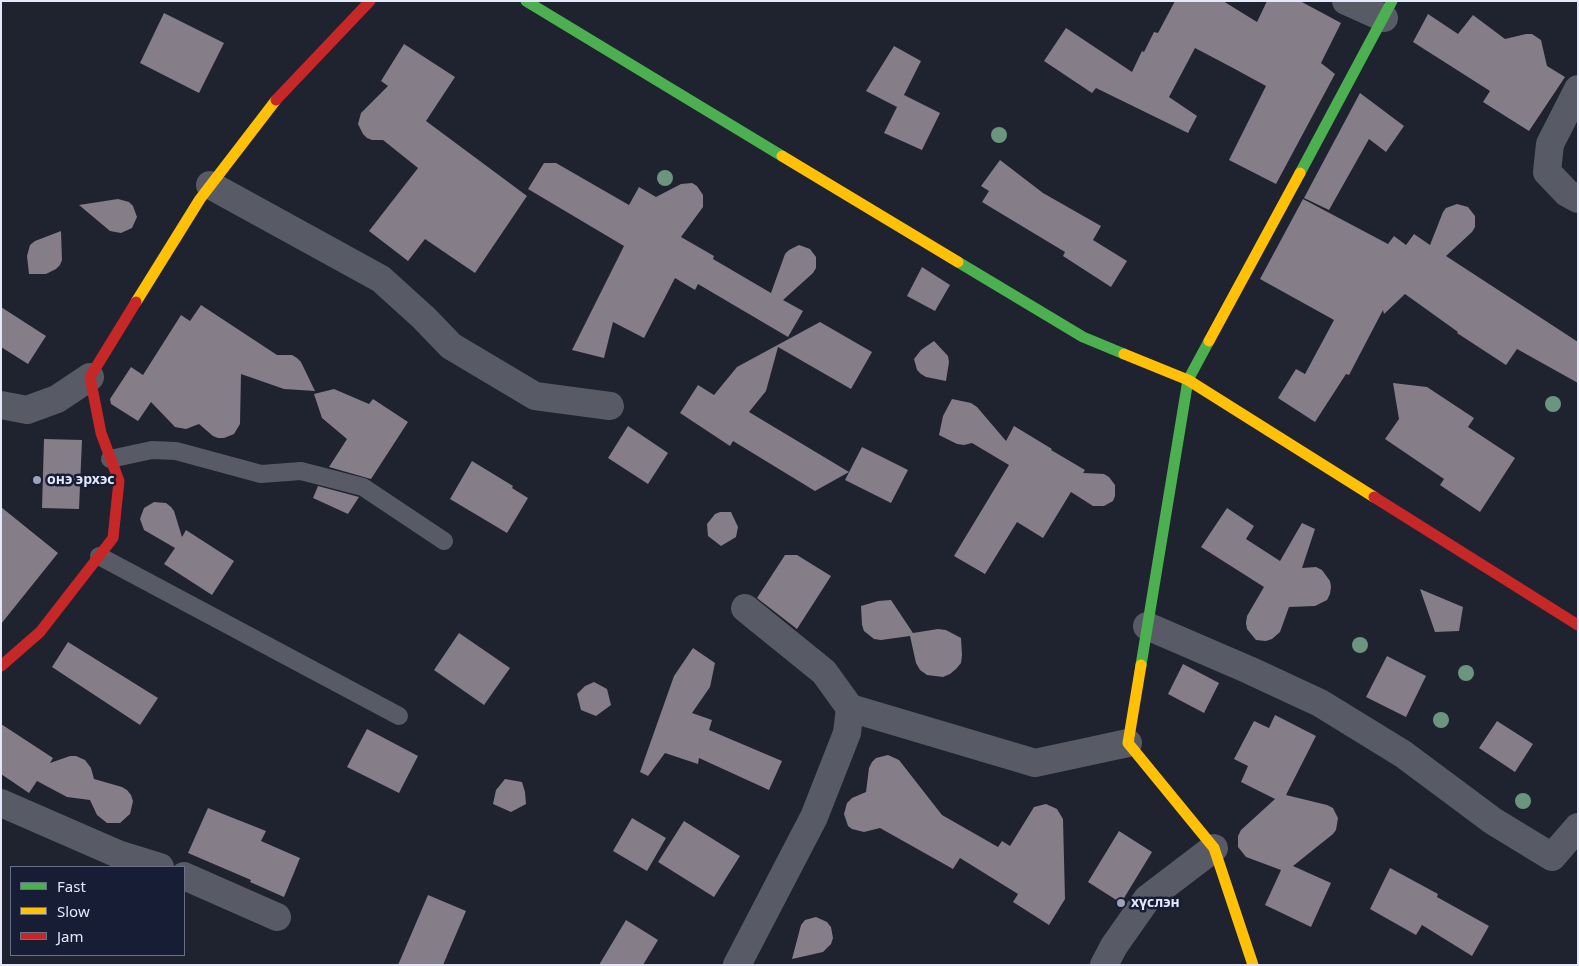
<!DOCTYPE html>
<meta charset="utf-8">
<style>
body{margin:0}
#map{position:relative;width:1579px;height:966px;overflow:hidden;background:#1f222f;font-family:"Noto Sans",sans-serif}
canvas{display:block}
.frame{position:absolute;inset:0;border:2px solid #e3e9fa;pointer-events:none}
.legend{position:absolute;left:10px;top:866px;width:175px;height:90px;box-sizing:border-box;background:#181d36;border:1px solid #696f84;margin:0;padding:6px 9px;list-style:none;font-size:15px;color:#e3e9fa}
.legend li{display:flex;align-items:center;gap:10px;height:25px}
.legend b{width:25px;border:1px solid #696f84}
</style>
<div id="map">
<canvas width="1579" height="966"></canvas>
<div class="frame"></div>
<ul class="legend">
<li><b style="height:6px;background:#4caf50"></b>Fast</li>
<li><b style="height:6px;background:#ffc107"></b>Slow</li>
<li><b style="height:6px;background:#c62828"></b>Jam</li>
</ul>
</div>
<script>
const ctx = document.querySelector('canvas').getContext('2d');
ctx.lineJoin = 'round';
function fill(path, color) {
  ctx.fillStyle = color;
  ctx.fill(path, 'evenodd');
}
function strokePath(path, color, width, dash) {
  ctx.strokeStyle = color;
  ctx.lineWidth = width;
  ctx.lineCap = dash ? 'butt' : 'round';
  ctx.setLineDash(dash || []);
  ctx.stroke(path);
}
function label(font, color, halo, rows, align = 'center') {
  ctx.font = font + ' "Noto Sans",sans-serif';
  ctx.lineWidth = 5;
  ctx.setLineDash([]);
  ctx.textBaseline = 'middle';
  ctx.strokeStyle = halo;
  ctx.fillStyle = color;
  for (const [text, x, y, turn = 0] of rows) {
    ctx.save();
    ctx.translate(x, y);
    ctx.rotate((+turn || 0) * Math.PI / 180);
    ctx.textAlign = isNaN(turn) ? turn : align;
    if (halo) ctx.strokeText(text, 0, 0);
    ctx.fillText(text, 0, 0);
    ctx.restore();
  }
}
const building = new Path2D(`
 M1175 1H1223L1257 22 1267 1H1300L1341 23 1321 63 1335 74 1276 184 1229 160 1266 86 1233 68 1195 48 1169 97 1197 116 1188 133 1096 88 1092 93 1044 61 1066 28 1132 72 1142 51 1144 52 1154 32 1158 33Z
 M164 13 224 43 199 93 140 63Z
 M1428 14 1458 34 1473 15 1505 39 1526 34H1532L1541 40 1547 66 1565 77 1529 131 1483 102 1490 91 1413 42Z
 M404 44 455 77 426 121 527 196 475 273 425 239 408 261 369 231 418 168 383 140H372L367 138 363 134 358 124 361 113 388 86 381 81Z
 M894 46 921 61 904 95 940 113 922 150 884 133 897 107 866 91Z
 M1360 93 1404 126 1386 152 1369 139 1329 210 1304 198Z
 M1000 160 1043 193 1101 226 1093 240 1127 261 1111 287 1063 256 1065 252 982 202 989 191 981 186Z
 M544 163H556L629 205 639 187 656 197 681 184 692 183 697 186 703 195V207L681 237 714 256 713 259 771 293 785 254 789 250 799 245 810 249 816 257V268L813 273 783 300 803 311 788 337 698 284 695 290 675 278 644 338 613 322 604 358 572 350 624 246 528 189Z
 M118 199 129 202 133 206 137 217 132 228 121 233 110 231 79 205Z
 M1303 199 1388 244 1394 236 1406 245 1414 234 1430 245 1443 212 1446 208 1457 204 1468 207 1475 216V227L1472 232 1446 256 1578 342V383L1517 349 1506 365 1457 333 1458 332 1405 294 1384 314 1383 310 1349 375 1346 374 1315 422 1278 398 1296 369 1305 374 1334 320 1260 279Z
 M61 231 62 260 60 265 56 269 46 274H29L27 256 30 245 35 241Z
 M922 267 950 285 935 311 907 296Z
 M201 305 277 355H292L297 358 301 362 315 391 284 389 241 374 240 424 234 434 224 438H218L213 436 199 424 186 429 175 427 151 402 138 421 111 404 110 399 131 367 143 375 181 315 190 321Z
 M1 307 46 336 28 364 1 347Z
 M820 322 872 352 851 389 778 347 766 391 749 412 849 472 815 491 733 441 730 446 680 413 698 385 714 395 737 367Z
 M934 341 948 356 949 362 946 381 926 377 921 374 917 370 914 359 921 350Z
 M1393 383 1427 387 1474 418 1468 427 1515 458 1480 512 1440 485 1444 479 1385 439 1399 419Z
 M334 389 369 404 373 399 408 422 371 479 329 467 347 439 322 418 314 394Z
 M952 399 971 403 977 407 1006 441 1014 426 1052 449 1051 450 1085 470 1083 473 1104 474 1109 477 1115 485V496L1113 501 1104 506H1093L1071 492 1043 538 1017 522 985 574 954 556 1009 465 972 443 964 445 957 444 939 435 943 416Z
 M628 426 668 453 648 484 608 458Z
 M44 439 82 440 79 509 42 508Z
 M862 447 908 470 891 503 845 480Z
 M472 461 513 486 512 488 528 498 507 533 450 499Z
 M318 486 359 497 348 514 313 498Z
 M154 502 166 503 171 507 174 511 182 537 186 530 234 561 212 595 164 564 175 548 144 530 140 519 144 508Z
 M1 507 58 553 1 624Z
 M1227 508 1254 526 1246 539 1280 561 1302 523 1315 529 1302 568 1316 567 1322 570 1330 581 1331 587 1330 594 1327 600 1315 606 1289 607 1280 632 1272 639 1266 641 1256 640 1247 629 1246 623 1247 616 1264 587 1201 547Z
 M720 512H731L738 527 736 537 721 546 708 536 707 524 715 514Z
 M785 555H797L831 576 797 629 757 598Z
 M1420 589 1463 607 1459 631 1435 632Z
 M891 600 913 633 938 629 946 630 961 638 962 655 961 663 956 669 950 674 943 677 927 675 920 670 916 663 910 636 881 640 874 639 864 631 862 625 861 606 878 601Z
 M459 633 510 668 484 705 434 670Z
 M68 642 158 698 140 725 52 667Z
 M693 648 715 663 710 687 692 713 712 720 709 730 782 761 769 790 699 758 698 764 665 753 648 776 640 772 674 676Z
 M1387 656 1426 676 1406 717 1366 697Z
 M1183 664 1219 683 1204 713 1168 694Z
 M594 682 607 689 611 705 596 716 581 710 577 694 585 686Z
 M1275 715 1316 736 1286 795 1327 805 1333 808 1338 818 1336 830 1333 834 1293 866 1331 883 1311 927 1265 905 1281 870 1246 857 1238 847V836L1241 830 1275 799 1241 782 1248 766 1234 759 1254 721 1269 728Z
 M1497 721 1533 744 1515 772 1479 748Z
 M1 724 53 758 50 763 70 756H76L85 760 91 768 94 779 122 787 127 790 131 795 133 801 130 814 120 823H107L97 815 90 800 67 797 37 781 29 793 1 774Z
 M367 729 418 756 399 793 347 767Z
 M888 755 899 760 942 815 998 847 1002 841 1010 846 1034 807 1046 804 1057 809 1063 819 1065 899 1049 925 1013 902 1018 894 960 858 953 869 880 828 864 832 852 829 848 826 844 814 847 803 852 798 866 792 869 768 872 762 876 758Z
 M505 779 522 782 525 792 526 804 511 812 493 804 496 790Z
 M208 808 266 831 261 841 300 858 284 897 250 882 251 880 188 853Z
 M632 818 666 838 647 871 613 851Z
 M684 821 740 856 714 897 658 862Z
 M1119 831 1152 852 1121 903 1088 882Z
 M1390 868 1438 894 1437 897 1489 926 1472 956 1422 925 1416 935 1370 909Z
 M428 895 466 911 443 965H398Z
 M816 917 827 922 831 927 833 938 831 944 823 952 792 959 801 925 805 920Z
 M626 920 658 940 643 965H599Z`);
const lane = new Path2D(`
 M110 459 152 450 176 451 261 474 301 471 363 487 444 541
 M99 556 399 716`);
const street = new Path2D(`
 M1346 1 1384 18
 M1578 89 1550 144 1547 172 1567 193 1578 199
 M210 185 381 279 424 318 451 346 535 396 610 406
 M1 405 27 410 57 399 90 377
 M745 608 824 672 850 708 1035 763 1128 743
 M1147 626 1249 670 1320 703 1403 754 1493 821 1552 857 1578 827
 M1 803 118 854 160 867
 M184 876 277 917
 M737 965 814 817 847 733 850 708
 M1104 965 1114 946 1147 899 1214 848`);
const fast = new Path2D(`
 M526 1 782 156
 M1300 173 1392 1
 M958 262 1083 337 1124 354
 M1141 665 1188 380 1209 341`);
const slow = new Path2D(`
 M782 156 958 262
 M136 302 200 199 276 100
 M1209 341 1300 173
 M1124 354 1188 380 1374 497
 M1141 665 1128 743 1214 848 1253 965`);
const jam = new Path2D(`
 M276 100 370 1
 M1374 497 1578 625
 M1 666 40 632 113 538 119 481 101 433 90 377 136 302`);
const trees = [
 [999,135],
 [665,178],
 [1553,404],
 [1360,645],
 [1466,673],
 [1441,720],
 [1523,801]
];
const markers = [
 [37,480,5,"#9ea3b3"],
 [1121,903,5,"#9ea3b3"]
];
const poiNames = [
 ["онэ эрхэс",47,480],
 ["хүслэн",1131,903]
];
fill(building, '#857d88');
strokePath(lane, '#585b66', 18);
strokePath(street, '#585b66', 28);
strokePath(fast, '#4caf50', 11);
strokePath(slow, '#ffc107', 11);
strokePath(jam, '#c62828', 11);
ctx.fillStyle = '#6b957f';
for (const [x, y] of trees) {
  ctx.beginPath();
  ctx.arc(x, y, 8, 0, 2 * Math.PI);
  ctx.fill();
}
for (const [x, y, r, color] of markers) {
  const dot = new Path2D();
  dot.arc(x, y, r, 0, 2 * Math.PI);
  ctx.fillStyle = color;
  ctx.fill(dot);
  strokePath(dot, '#181d36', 2);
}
label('bold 14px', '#e3e9fa', '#181d36', poiNames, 'left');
</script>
